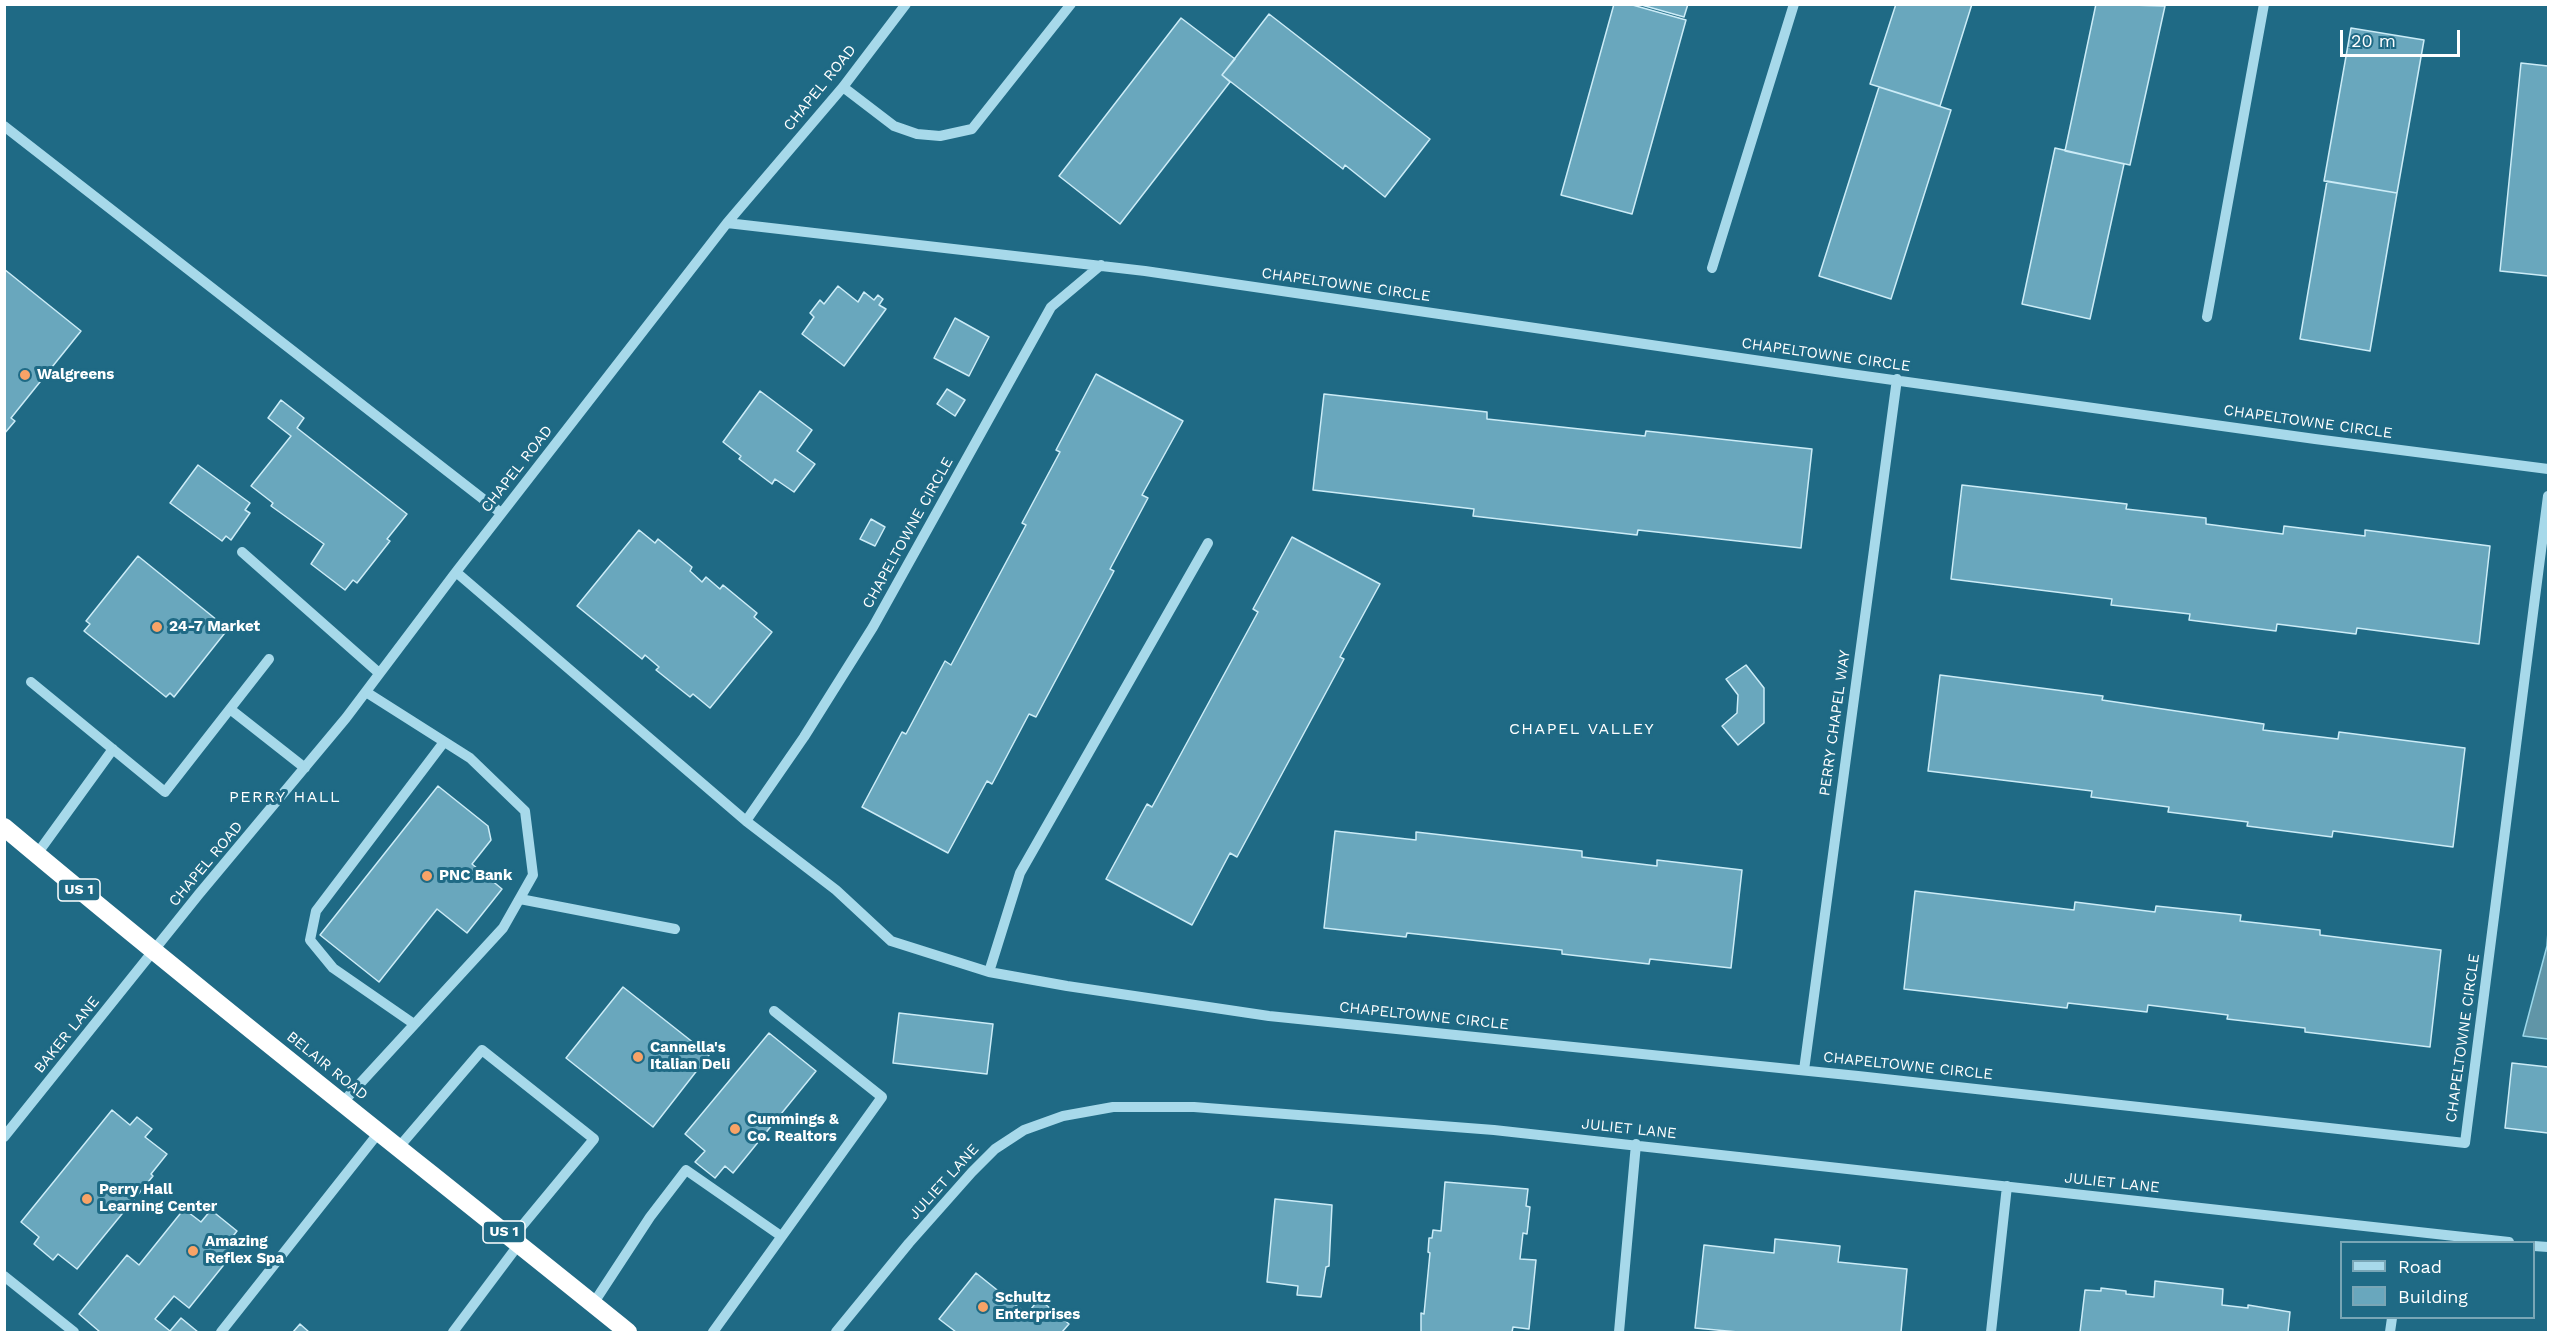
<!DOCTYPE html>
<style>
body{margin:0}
#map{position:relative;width:2553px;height:1337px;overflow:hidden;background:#1f6a85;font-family:"Work Sans",sans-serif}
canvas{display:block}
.frame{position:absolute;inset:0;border:6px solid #fff;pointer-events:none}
.legend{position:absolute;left:2340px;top:1241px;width:195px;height:78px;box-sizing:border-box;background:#1f6a85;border:2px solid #79a6b6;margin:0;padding:8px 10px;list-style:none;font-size:18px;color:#fff}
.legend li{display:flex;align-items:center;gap:12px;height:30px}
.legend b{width:30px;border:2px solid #79a6b6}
.scale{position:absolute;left:2340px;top:30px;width:120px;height:27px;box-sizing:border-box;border:3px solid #fff;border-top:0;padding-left:8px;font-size:18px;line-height:21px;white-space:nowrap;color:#fff;-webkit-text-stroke:4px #1f6a85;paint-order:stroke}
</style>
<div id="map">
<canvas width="2553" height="1337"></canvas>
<div class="frame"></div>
<ul class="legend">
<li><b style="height:8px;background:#a7d9ea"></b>Road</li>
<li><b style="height:16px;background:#69a7bd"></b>Building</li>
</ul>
<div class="scale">20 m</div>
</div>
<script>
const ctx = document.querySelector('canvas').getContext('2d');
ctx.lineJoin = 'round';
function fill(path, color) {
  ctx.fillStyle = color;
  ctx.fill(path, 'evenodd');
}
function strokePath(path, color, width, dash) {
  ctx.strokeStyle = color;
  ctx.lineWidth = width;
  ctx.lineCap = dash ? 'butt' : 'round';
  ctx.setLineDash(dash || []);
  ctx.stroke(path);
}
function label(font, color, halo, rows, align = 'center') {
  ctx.font = font + ' "Work Sans",sans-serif';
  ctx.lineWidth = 6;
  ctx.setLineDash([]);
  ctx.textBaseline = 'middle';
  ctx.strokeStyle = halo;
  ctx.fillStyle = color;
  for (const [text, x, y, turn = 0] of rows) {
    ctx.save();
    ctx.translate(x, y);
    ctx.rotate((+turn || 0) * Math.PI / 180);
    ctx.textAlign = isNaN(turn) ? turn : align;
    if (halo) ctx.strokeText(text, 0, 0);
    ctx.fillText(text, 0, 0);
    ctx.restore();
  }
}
const water = new Path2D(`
 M2548 931V1039L2523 1036 2547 946Z`);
const building = new Path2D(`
 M1614 4H1629L1686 20 1632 214 1561 195Z
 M1638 4H1688L1684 17Z
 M1896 4H1972L1940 106 1870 84Z
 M2096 4 2165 6 2130 165 2065 151Z
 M1269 14 1430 139 1385 197 1345 165 1343 169 1222 75Z
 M1181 18 1235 59 1222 75 1230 82 1120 224 1059 176Z
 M2351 28 2424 40 2397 193 2324 181Z
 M2521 63 2548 66V276L2500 271Z
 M1879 87 1951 110 1891 299 1819 276Z
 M2055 148 2124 164 2090 319 2022 304Z
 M2327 181 2397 193 2370 351 2300 339Z
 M4 269 81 331 11 418 15 421 4 434Z
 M838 286 858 302 864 292 874 300 878 295 883 299 879 305 886 309 844 366 802 334 814 317 810 313 820 300 824 304Z
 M955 318 989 337 969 376 934 358Z
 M1096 374 1183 421 1142 495 1148 498 1110 569 1114 571 1036 717 1029 714 992 784 987 781 948 853 862 807 902 732 906 734 945 661 951 665 1026 525 1022 523 1060 452 1056 450Z
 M947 389 965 400 955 416 937 404Z
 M760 391 812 430 797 451 815 464 794 492 775 479 772 484 739 459 741 456 723 442Z
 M1324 394 1487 412V419L1645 436 1646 431 1812 449 1801 548 1638 530 1637 535 1473 516 1474 509 1313 490Z
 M281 400 304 418 297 428 407 514 387 539 390 541 357 583 353 580 345 590 311 564 324 544 271 506 273 503 251 486 291 436 268 418Z
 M198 465 250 503 245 510 250 513 231 540 226 536 222 541 170 503Z
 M1962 485 2127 504 2126 509 2206 518V524L2283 534 2284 526 2365 536V530L2490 546 2479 644 2357 628 2356 634 2277 624 2276 631 2189 620 2190 614 2111 605 2112 599 1951 579Z
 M871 519 885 527 875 546 860 539Z
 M639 530 655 543 658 539 692 567 690 571 702 582 706 577 720 589 723 585 757 613 754 617 772 632 710 708 693 694 690 697 656 670 659 667 645 655 642 659 577 606Z
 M1292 537 1380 584 1340 657 1344 659 1237 857 1230 853 1192 925 1106 879 1147 804 1152 807 1258 612 1253 609Z
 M138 556 228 629 174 697 170 693 166 697 84 631 90 624 86 621Z
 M1746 665 1764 688V723L1738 745 1722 726 1737 713 1738 695 1726 679Z
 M1940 675 2103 696 2102 700 2264 724 2263 730 2338 739 2339 732 2465 748 2453 847 2333 831 2332 837 2247 826 2248 822 2168 812 2169 807 2091 797 2092 791 1928 771Z
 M438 786 488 826 491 840 472 864 502 889 467 933 437 909 379 982 320 935Z
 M1335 831 1416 840V832L1582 851V857L1657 866V860L1742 870 1731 968 1650 959 1649 964 1562 954V950L1407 933 1406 937 1324 928Z
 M1915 891 2074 910 2075 902 2155 912 2156 906 2241 915 2240 921 2320 930V935L2441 950 2430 1047 2305 1032V1028L2227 1019 2228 1015 2148 1005 2147 1012 2068 1003 2067 1008 1904 989Z
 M623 987 709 1055 653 1127 566 1058Z
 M899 1013 993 1024 987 1074 893 1063Z
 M769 1033 816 1071 733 1173 725 1166 715 1178 695 1162 705 1151 685 1134Z
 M2512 1063 2548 1067V1133L2505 1128Z
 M112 1110 130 1125 137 1117 152 1129 145 1137 167 1154 151 1174 153 1176 77 1269 58 1254 53 1260 34 1244 39 1237 21 1222Z
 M1445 1182 1528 1189 1526 1206 1530 1207 1527 1234 1523 1233 1520 1259 1536 1260 1529 1329 1513 1327 1512 1332H1421V1313L1424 1314 1430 1253 1428 1252 1429 1238H1432L1433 1230 1441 1231Z
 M1275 1199 1332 1205 1329 1266 1326 1267 1321 1297 1297 1295 1298 1286 1267 1282Z
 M184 1209 201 1222 211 1210 237 1231 227 1244 235 1251 189 1308 174 1296 155 1319 170 1331 181 1318 198 1332H100L79 1314 127 1255 139 1265Z
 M1775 1239 1840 1246 1838 1262 1907 1269 1901 1332H1738L1695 1328 1704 1245 1774 1253Z
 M976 1273 1027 1314 1039 1299 1069 1324 1062 1332H956L939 1319Z
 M2155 1281 2223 1289 2222 1305 2248 1308V1305L2290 1312 2288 1332H2080L2085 1290 2101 1291V1288L2126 1291V1294L2154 1297Z
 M300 1324 309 1332H293Z`);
const minor = new Path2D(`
 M843 87 894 126 917 134 940 136 972 129 1071 4
 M4 126 501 513
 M727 223 1145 271 1843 373 2315 439 2548 469
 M1712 268 1794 4
 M2207 317 2264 4
 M242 552 379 673
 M456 572 746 821 836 890 891 941 989 972 1067 986 1269 1016 1858 1076 2465 1143 2548 496
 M31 682 165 792 269 659
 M230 709 305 768
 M746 821 804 737 873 627 1051 307 1101 265
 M37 854 113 749
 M520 899 675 929
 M989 972 1020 873 1208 543
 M414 1024 333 968 310 940 316 911 444 742
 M1804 1070 1897 379
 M343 1102 503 928 533 875 525 811 470 758 366 692
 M4 1137 199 894 346 718 456 572 727 223 843 87 906 4
 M399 1147 482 1050 594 1139 512 1238
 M2534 1246 2548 1247
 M4 1276 74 1332
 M593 1304 650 1217 686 1170 781 1236
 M221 1332 380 1131
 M453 1332 519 1244
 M713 1332 882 1097 774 1011
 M836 1332 909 1243 972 1172 995 1149 1024 1130 1063 1116 1113 1107H1194L1494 1130 2509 1242
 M1619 1332 1636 1144
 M1991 1332 2007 1186
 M2390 1332 2392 1318`);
const highway = new Path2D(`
 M4 827C209 999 420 1164 628 1332`);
const markers = [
 [25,375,6,"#f8a367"],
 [157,627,6,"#f8a367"],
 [427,876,6,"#f8a367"],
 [638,1057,6,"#f8a367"],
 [735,1129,6,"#f8a367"],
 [87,1199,6,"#f8a367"],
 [193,1251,6,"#f8a367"],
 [983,1307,6,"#f8a367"]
];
const shields = [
 [79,890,42],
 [504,1232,42]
];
const shieldNames = [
 ["US 1",79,890],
 ["US 1",504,1232]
];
const streetNames = [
 ["CHAPEL ROAD",820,88,-51],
 ["CHAPELTOWNE CIRCLE",1346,285,8],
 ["CHAPELTOWNE CIRCLE",1826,355,8],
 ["CHAPELTOWNE CIRCLE",2308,422,8],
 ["CHAPEL ROAD",517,469,-52],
 ["CHAPELTOWNE CIRCLE",908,533,-61],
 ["PERRY CHAPEL WAY",1835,723,-82],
 ["CHAPEL ROAD",206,864,-50],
 ["CHAPELTOWNE CIRCLE",1424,1016,6],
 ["BAKER LANE",67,1035,-51],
 ["CHAPELTOWNE CIRCLE",2463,1038,-82],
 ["BELAIR ROAD",327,1066,39],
 ["CHAPELTOWNE CIRCLE",1908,1066,6],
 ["JULIET LANE",1629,1129,6],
 ["JULIET LANE",944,1182,-48],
 ["JULIET LANE",2112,1183,6]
];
const poiNames = [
 ["Walgreens",37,375],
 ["24-7 Market",169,627],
 ["PNC Bank",439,876],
 ["Cannella's",650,1048],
 ["Italian Deli",650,1065],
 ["Cummings &",747,1120],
 ["Co. Realtors",747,1137],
 ["Perry Hall",99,1190],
 ["Learning Center",99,1207],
 ["Amazing",205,1242],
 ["Reflex Spa",205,1259],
 ["Schultz",995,1298],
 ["Enterprises",995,1315]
];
const neighbourhoodNames = [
 ["CHAPEL VALLEY",1582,729],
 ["PERRY HALL",285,797]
];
fill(water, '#6095a7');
strokePath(water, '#9bd8eb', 1.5);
fill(building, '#69a7bd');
strokePath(building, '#ccecf7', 1.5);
strokePath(minor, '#a7d9ea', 10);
strokePath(highway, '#fff', 18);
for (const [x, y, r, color] of markers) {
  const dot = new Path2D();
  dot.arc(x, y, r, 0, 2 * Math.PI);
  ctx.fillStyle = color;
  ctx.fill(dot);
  strokePath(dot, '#1f6a85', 2);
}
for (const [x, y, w] of shields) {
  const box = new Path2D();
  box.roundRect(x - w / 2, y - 11, w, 22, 4.5);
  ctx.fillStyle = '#1f6a85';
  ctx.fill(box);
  strokePath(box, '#fff', 1.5);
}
label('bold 14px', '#fff', null, shieldNames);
label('15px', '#fff', '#1f6a85', streetNames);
label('bold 15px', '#fff', '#1f6a85', poiNames, 'left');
ctx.letterSpacing = '1.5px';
label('16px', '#fff', '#1f6a85', neighbourhoodNames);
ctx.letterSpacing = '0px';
</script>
